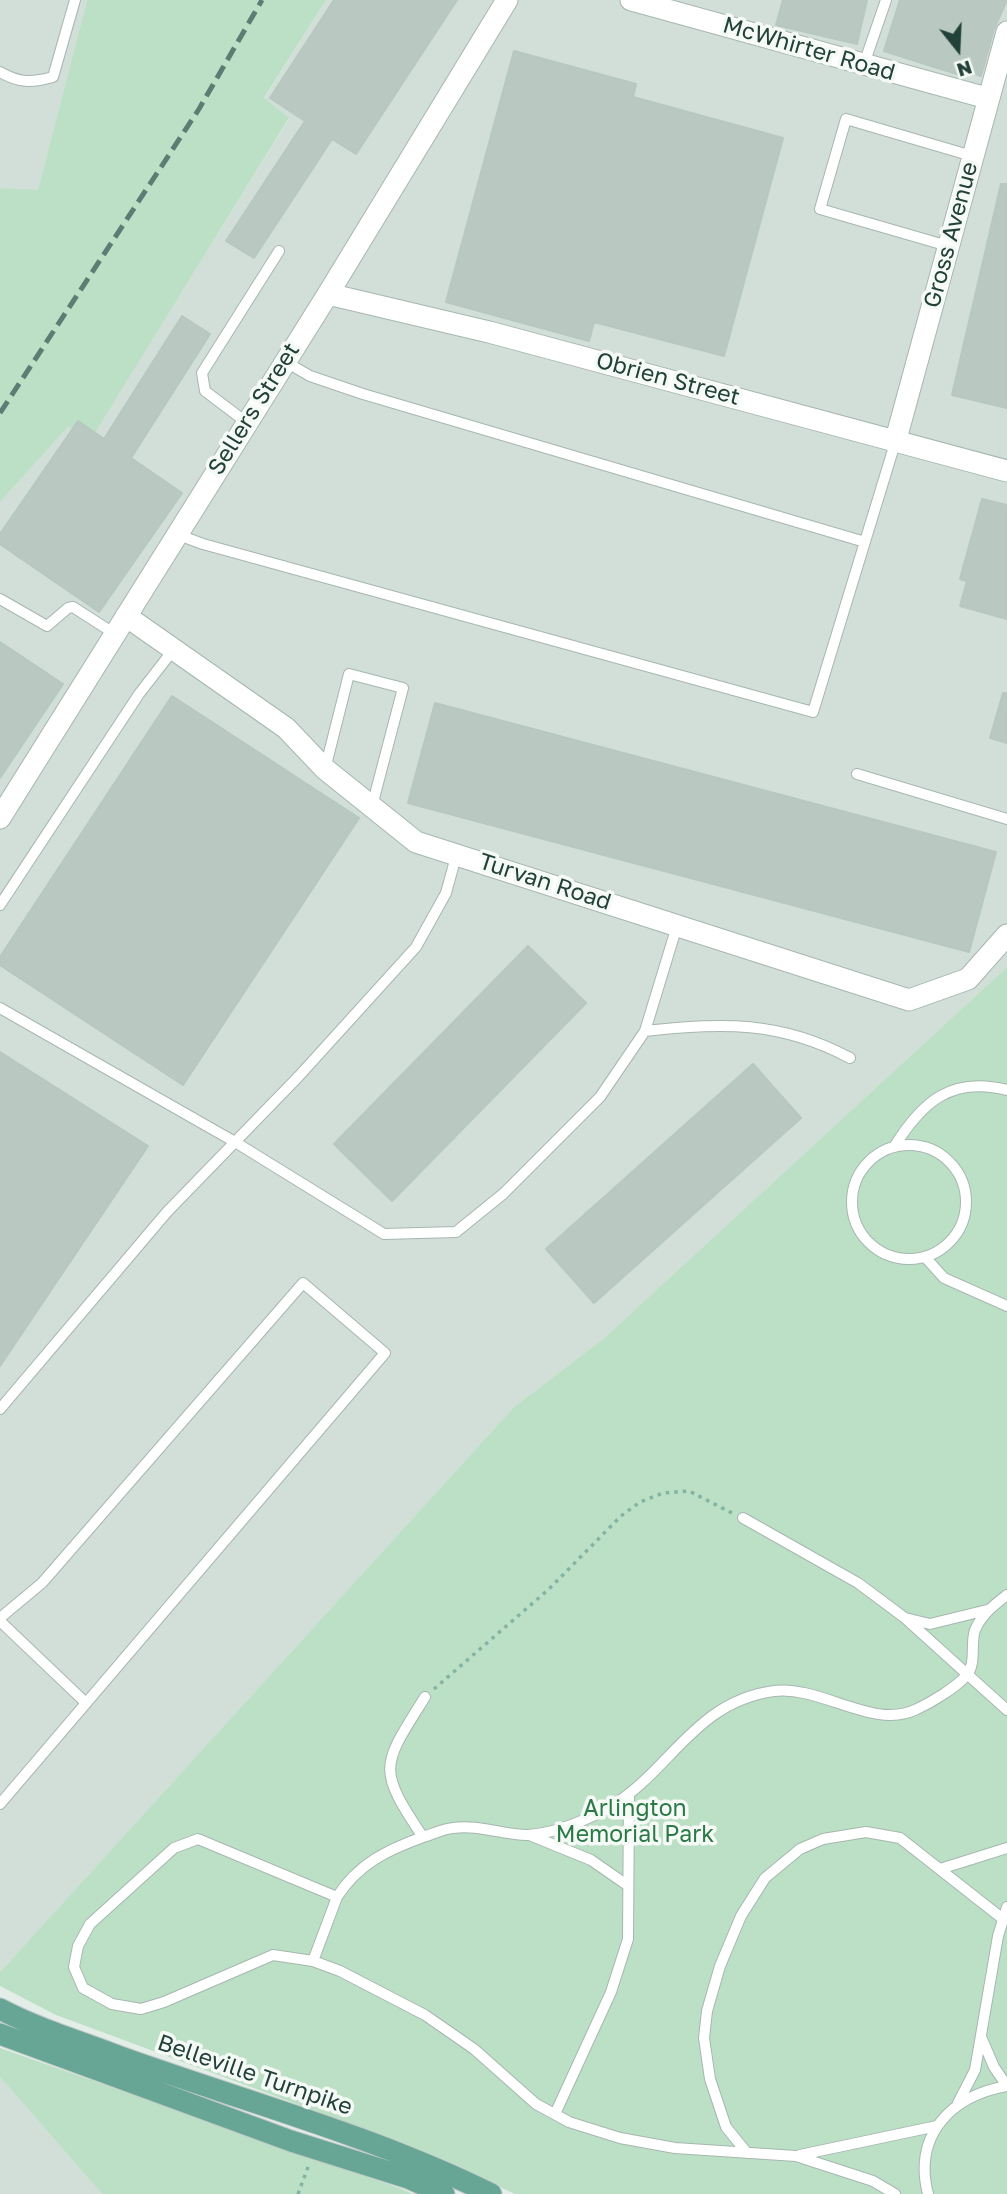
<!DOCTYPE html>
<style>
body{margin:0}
#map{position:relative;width:1007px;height:2194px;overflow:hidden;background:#e4eee9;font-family:"Golos Text",sans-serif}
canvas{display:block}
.north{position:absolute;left:923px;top:14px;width:70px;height:70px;-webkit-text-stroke:5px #f5faf7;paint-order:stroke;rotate:162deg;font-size:19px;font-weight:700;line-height:28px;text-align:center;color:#224138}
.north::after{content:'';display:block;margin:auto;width:24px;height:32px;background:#224138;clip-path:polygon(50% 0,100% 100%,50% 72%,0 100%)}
</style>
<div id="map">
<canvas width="1007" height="2194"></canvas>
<div class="north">N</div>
</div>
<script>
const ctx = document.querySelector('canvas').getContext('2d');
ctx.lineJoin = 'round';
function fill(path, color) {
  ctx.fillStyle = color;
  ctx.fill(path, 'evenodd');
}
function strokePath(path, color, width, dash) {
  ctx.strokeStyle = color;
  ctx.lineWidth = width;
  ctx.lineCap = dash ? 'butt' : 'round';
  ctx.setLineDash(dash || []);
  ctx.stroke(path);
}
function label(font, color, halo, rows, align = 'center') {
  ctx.font = font + ' "Golos Text",sans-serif';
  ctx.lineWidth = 7;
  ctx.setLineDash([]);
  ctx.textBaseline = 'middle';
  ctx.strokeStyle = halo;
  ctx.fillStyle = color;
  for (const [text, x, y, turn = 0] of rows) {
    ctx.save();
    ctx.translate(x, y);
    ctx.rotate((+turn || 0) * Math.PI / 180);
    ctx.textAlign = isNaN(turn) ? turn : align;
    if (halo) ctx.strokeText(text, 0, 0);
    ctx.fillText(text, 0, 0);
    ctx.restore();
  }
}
const built = new Path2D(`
 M0 0H87L38 191 0 188Z
 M326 0H1007V967L603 1339 514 1407 0 1972V502L68 427 90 439 289 119 264 99Z
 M0 2077 102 2194H0Z`);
const green = new Path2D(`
 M87 0H326L264 98 289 118 91 439 68 427 0 502V188L38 190Z
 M1007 967V2194H515L421 2150 56 2015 0 1986V1972L514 1407 603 1339Z
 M0 2048 402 2189 413 2194H102L0 2077Z`);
const building = new Path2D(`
 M334 0H457L356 154 332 139 254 258 226 241 305 121 270 98Z
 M783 0H867L857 44 776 25Z
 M900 0H1007L994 29 981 76 965 71 963 76 884 51Z
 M514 51 636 84 633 97 783 138 724 356 594 322 589 341 446 302Z
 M1001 184H1007V408L952 395Z
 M182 316 210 334 131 458 182 493 99 612 0 544V534L78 421 104 439Z
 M982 499 1007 505V619L960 606 967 581 960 579Z
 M0 642 63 684 0 778Z
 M1003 693H1007V743L990 738Z
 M172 696 359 818 183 1085 0 965V957Z
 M435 703 996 852 969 952 408 803Z
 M528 946 586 1003 392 1201 334 1144Z
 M0 1052 148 1146 0 1366Z
 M753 1064 801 1118 594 1303 546 1249Z`);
const path = new Path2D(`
 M434 1689 549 1589 621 1516 640 1502 663 1493 689 1491 732 1513
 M298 2194 308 2167`);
const lane = new Path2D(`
 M864 64 886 0
 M0 72C19 83 31 83 53 77L75 0
 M948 246 820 209 846 119 972 156
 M284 361 310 376 363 394 865 542
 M246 422 205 391 202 373 279 251
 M176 534 203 544 813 712 896 440
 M0 599 47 626 68 608 73 607 115 634
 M325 769 349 674 403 688 372 806
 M857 774 1007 819
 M0 905 139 694 174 649
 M0 1008 235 1142 384 1234 456 1232 503 1194 600 1097 645 1031 677 926
 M645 1031C721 1022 781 1021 850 1058
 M852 1202a57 57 0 1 1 114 0a57 57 0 1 1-114 0Z
 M894 1147C922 1102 951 1076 1007 1090
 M925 1257 944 1278 1007 1306
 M0 1409 167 1212 299 1076 416 947 446 893 457 853
 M743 1518 858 1583 905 1618 1007 1710
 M0 1618 42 1583 303 1283 385 1353 0 1804
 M905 1618 930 1624 987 1610
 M0 1621 86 1703
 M532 1836 591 1860 627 1885
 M423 1837C433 1834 443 1829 453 1828 477 1824 504 1835 527 1835 552 1834 581 1822 603 1811 669 1776 692 1702 774 1691 821 1685 874 1731 917 1709 932 1702 955 1688 966 1676 977 1664 970 1644 975 1630 982 1614 994 1605 1007 1595
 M940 1869 1007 1848
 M337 1897C358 1864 387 1850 423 1837 376 1767 382 1766 425 1697
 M313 1961 337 1897 198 1839 174 1848 90 1924 78 1946 74 1967 83 1988 112 2004 141 2009 164 2002 273 1955 313 1961 340 1971 425 2015 474 2049 536 2104 569 2122 620 2138 675 2148 796 2156 873 2181 895 2194
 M982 2039 994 2067 1007 2086
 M958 2103 975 2070 998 1936 1007 1907
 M555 2114 611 1992 628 1939 629 1794
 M747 2153 726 2127 710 2079 704 2038 707 2011 720 1966 741 1916 765 1878 800 1849 823 1839 866 1832 900 1838 1003 1919
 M800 2155 937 2126
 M928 2194C913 2135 951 2096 1007 2086`);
const street = new Path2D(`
 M631 0 987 98
 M328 294 489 332 1007 471
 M896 439 1007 32
 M126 616 286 728 325 769 416 842 909 1000 968 979 1007 935
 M0 818 328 294 507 0`);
const primary = new Path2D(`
 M0 2009C38 2029 79 2041 118 2056 243 2101 372 2135 491 2194
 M0 2034 291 2141 408 2178 444 2194`);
const rail = new Path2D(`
 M0 413 199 109 262 0`);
const streetNames = [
 ["McWhirter Road",809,49,16],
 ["Gross Avenue",951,235,-75],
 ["Obrien Street",668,379,15],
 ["Sellers Street",254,409,-58],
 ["Turvan Road",545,882,18],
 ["Belleville Turnpike",255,2075,19]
];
const parkNames = [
 ["Arlington",635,1809],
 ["Memorial Park",635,1835]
];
fill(built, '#d2ded8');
fill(green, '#bce0c5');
fill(building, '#b9c9c2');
strokePath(building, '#b6c8c0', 2);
strokePath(lane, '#a6b7b0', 12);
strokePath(street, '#a6b7b0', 23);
strokePath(primary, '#c1cac7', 23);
strokePath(path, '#83b3a3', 3.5, [3.5, 5]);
strokePath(lane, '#fff', 10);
strokePath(street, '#fff', 21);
strokePath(primary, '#67a594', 21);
strokePath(rail, '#5d7c73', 5, [14, 7]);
label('23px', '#224138', '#f5faf7', streetNames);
label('23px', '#2b7947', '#f5faf7', parkNames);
</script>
